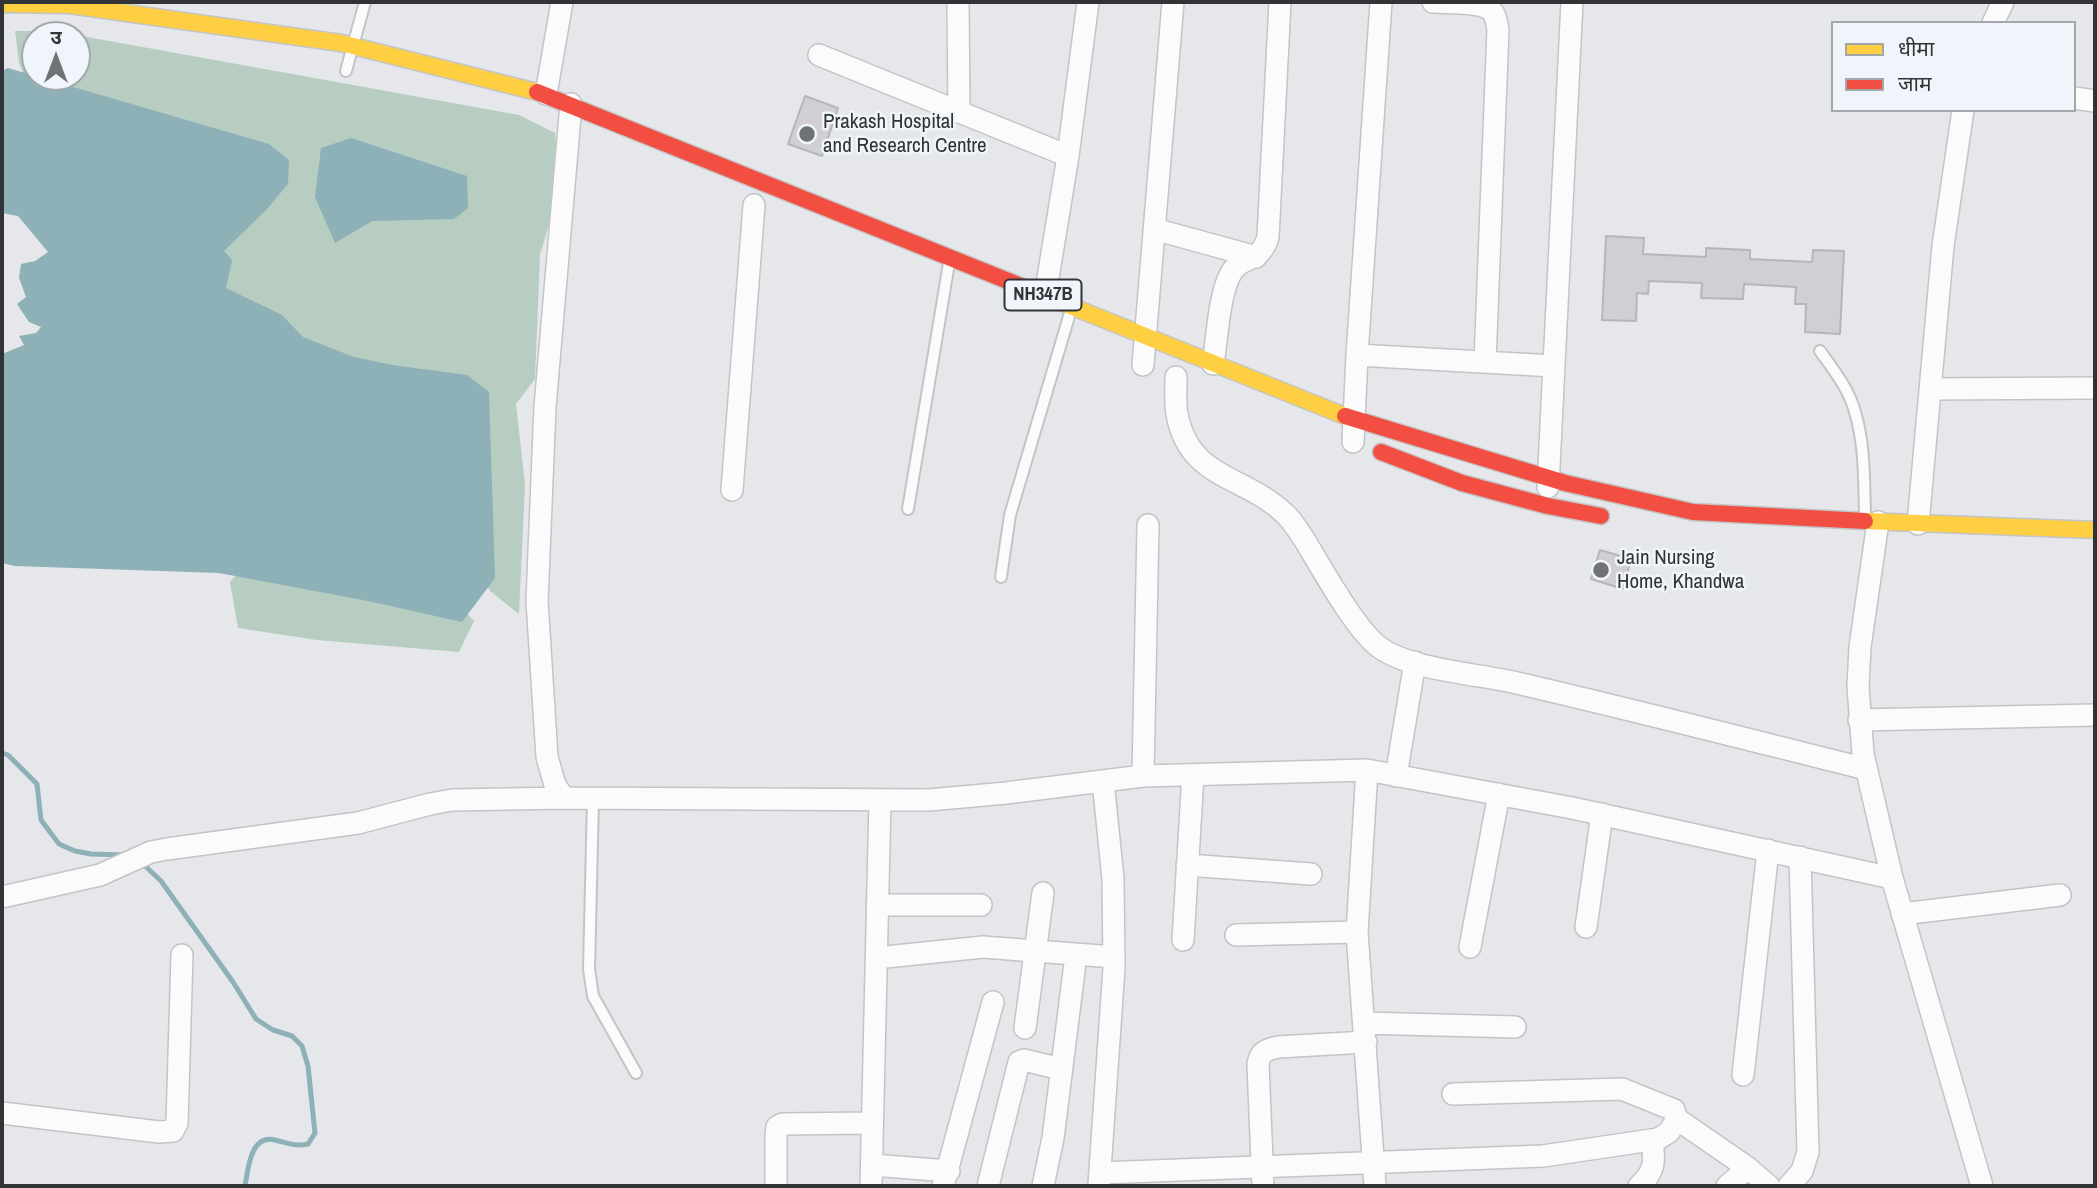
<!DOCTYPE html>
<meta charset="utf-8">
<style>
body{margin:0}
#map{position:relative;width:2097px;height:1188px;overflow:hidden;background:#e5e7ea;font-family:"Archivo Narrow","Noto Sans Devanagari",sans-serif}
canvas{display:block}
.frame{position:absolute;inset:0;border:4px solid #313336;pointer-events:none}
.legend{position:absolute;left:1831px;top:21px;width:245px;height:91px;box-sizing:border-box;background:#eff5fb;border:2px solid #a3a7ac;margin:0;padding:9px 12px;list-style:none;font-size:21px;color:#313336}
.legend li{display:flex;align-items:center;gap:14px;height:35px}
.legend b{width:35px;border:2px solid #a3a7ac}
.north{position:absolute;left:21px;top:21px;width:70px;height:70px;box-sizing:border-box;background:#eff5fb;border:2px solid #a3a7ac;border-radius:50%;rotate:0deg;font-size:19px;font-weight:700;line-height:28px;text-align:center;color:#313336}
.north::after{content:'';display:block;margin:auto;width:24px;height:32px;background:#707275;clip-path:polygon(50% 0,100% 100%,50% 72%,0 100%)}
</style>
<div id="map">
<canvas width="2097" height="1188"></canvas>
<div class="frame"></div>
<ul class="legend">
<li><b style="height:9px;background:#ffcf43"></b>धीमा</li>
<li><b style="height:9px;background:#f24e42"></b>जाम</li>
</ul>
<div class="north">उ</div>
</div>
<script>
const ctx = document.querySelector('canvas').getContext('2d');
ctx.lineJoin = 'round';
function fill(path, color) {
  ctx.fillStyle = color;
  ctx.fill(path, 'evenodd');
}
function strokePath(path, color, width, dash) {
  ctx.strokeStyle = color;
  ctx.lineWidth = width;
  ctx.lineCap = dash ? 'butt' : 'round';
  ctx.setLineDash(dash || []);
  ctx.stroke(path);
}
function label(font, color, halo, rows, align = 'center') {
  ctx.font = font + ' "Archivo Narrow",sans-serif';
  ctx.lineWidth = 5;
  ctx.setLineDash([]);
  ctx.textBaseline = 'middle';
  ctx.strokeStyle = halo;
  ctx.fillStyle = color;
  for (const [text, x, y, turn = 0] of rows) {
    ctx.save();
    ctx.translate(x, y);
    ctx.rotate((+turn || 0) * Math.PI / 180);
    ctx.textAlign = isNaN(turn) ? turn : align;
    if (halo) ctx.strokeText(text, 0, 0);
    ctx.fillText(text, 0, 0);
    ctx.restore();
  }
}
const forest = new Path2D(`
 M15 31H54L519 115 555 133 558 172 549 225 540 254 535 379 516 404 525 484 519 614 490 591 478 570 408 400 216 298 27 86 19 62ZM35 35H77V77H35Z
 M246 564 442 588 474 621 459 652 317 640 238 628 230 582Z`);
const water = new Path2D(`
 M8 68 269 144 289 160 288 184 267 209 224 251 232 260 226 288 282 315 303 337 354 357 392 365 467 375 489 392 495 578 462 622 368 601 219 573 15 566 2 563V354L24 345 19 336 36 333 41 327 29 322 17 304 26 297 19 278 21 264 35 261 48 252 18 216 2 213V71Z
 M351 138 467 176 468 208 454 219 372 221 335 243 315 197 321 148Z`);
const stream = new Path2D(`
 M2 753 8 755 37 784 41 820 59 844 75 851 91 854 126 855
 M141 862 161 881 233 982 256 1019 273 1030 292 1036 302 1046 308 1066 315 1133 308 1144C295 1147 288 1143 275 1140 250 1134 248 1170 245 1186`);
const building = new Path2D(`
 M805 96 838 108 822 156 788 144Z
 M1606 236 1644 238 1643 254 1706 257V248L1750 250V259L1812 262 1813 250 1844 251 1840 334 1805 332 1806 304H1795L1796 287 1744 284 1743 299 1701 298 1702 283 1649 281 1648 294 1637 293 1636 321 1602 320Z
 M1600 550 1631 559 1623 589 1591 579Z`);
const lane = new Path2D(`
 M346 71 365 2
 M1820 351C1833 369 1849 389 1855 412 1865 445 1864 481 1865 515
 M908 509 949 263
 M1001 577 1010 515 1070 313
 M593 800 589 969 593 996 636 1073`);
const street = new Path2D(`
 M958 2 959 112
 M1433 2C1447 3 1478 1 1489 9 1496 13 1496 21 1498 29L1485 362
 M1993 23 2003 2
 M819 55 1068 156
 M546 94 562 2
 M2074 98 2095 101
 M571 104 545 407 537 601 547 757 555 785 564 798 929 800 1006 793 1143 776 1367 770 1572 808 1892 878
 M1154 229 1256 257
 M1045 296 1068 156 1088 2
 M1357 355 1554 366
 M1213 364C1217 339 1219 296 1230 275 1240 254 1260 265 1268 237L1280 2
 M1143 365 1173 2
 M1176 377C1176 390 1175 403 1177 414 1189 480 1245 475 1285 514 1293 521 1298 531 1304 539 1321 567 1355 629 1379 647 1410 670 1479 674 1517 683 1634 710 1750 740 1866 769
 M1930 389 2095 388
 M1353 442 1357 355 1381 2
 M1548 487 1572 2
 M732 490 754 205
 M1878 522 1860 647 1858 686 1863 754 1892 878 1982 1186
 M1918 524 1943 246 1963 110
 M1859 720 2095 715
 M1367 770 1357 932 1375 1186
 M1143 776 1148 525
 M1396 776 1415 662
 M1187 865 1311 874
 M2 897 100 875 151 852 167 849 358 823 430 804 452 800 564 798
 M877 905H981
 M1902 914 2060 895
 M1586 927 1602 814
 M1236 935 1357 932
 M1183 940 1193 775
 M1470 947 1499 794
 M876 958 983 947 1114 957
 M1364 1023 1515 1027
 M1025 1028 1043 893
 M1743 1075 1768 850
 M1453 1094 1622 1089 1674 1110 1677 1119 1748 1168 1769 1186
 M2 1113 159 1132 173 1131 177 1123 182 955
 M872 1165 949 1171
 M1101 1173 1543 1156 1658 1139 1669 1132 1677 1119
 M1099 1184 1114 968 1113 879 1103 781
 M776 1186V1135L777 1127 782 1124 872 1123
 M871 1186 880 800
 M943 1186 993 1002
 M988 1186 1019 1062 1024 1060 1061 1069
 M1043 1186 1053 1138 1076 955
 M1263 1186 1258 1064C1260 1052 1265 1050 1278 1047L1366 1042
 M1639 1186C1655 1172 1655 1161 1652 1140
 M1727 1186 1748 1168
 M1789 1186 1802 1171 1808 1152 1800 857`);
const slow = new Path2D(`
 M2 4 69 5 341 43 537 92
 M1063 303 1345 416
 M1865 521 2095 530`);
const jam = new Path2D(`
 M537 92 1063 303
 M1345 416 1565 483 1693 512 1865 521
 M1381 452 1462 483 1548 506 1601 516`);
const markers = [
 [807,134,9,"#707275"],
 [1601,570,9,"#707275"]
];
const shields = [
 [1043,295,77]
];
const shieldNames = [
 ["NH347B",1043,295]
];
const poiNames = [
 ["Prakash Hospital",823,122],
 ["and Research Centre",823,146],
 ["Jain Nursing",1617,558],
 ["Home, Khandwa",1617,582]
];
fill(forest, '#b7cdc2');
fill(water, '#8eb0b7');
strokePath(stream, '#8eb0b7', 5);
fill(building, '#d2ced6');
strokePath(building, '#b5b6b8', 2);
strokePath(lane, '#c3c4c6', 14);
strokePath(street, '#c3c4c6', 24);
strokePath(slow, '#c3c4c6', 19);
strokePath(jam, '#c3c4c6', 19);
strokePath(lane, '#fbfbfc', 10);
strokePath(street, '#fbfbfc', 21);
strokePath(slow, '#ffcf43', 16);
strokePath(jam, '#f24e42', 16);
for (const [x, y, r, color] of markers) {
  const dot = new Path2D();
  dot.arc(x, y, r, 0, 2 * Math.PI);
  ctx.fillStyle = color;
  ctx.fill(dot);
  strokePath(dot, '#eff5fb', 2.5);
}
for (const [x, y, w] of shields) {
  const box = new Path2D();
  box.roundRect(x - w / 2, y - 15.5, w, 31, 5);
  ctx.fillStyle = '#eff5fb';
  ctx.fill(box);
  strokePath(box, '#313336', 2);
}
label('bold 19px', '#313336', null, shieldNames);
label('21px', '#313336', '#eff5fb', poiNames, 'left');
</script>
